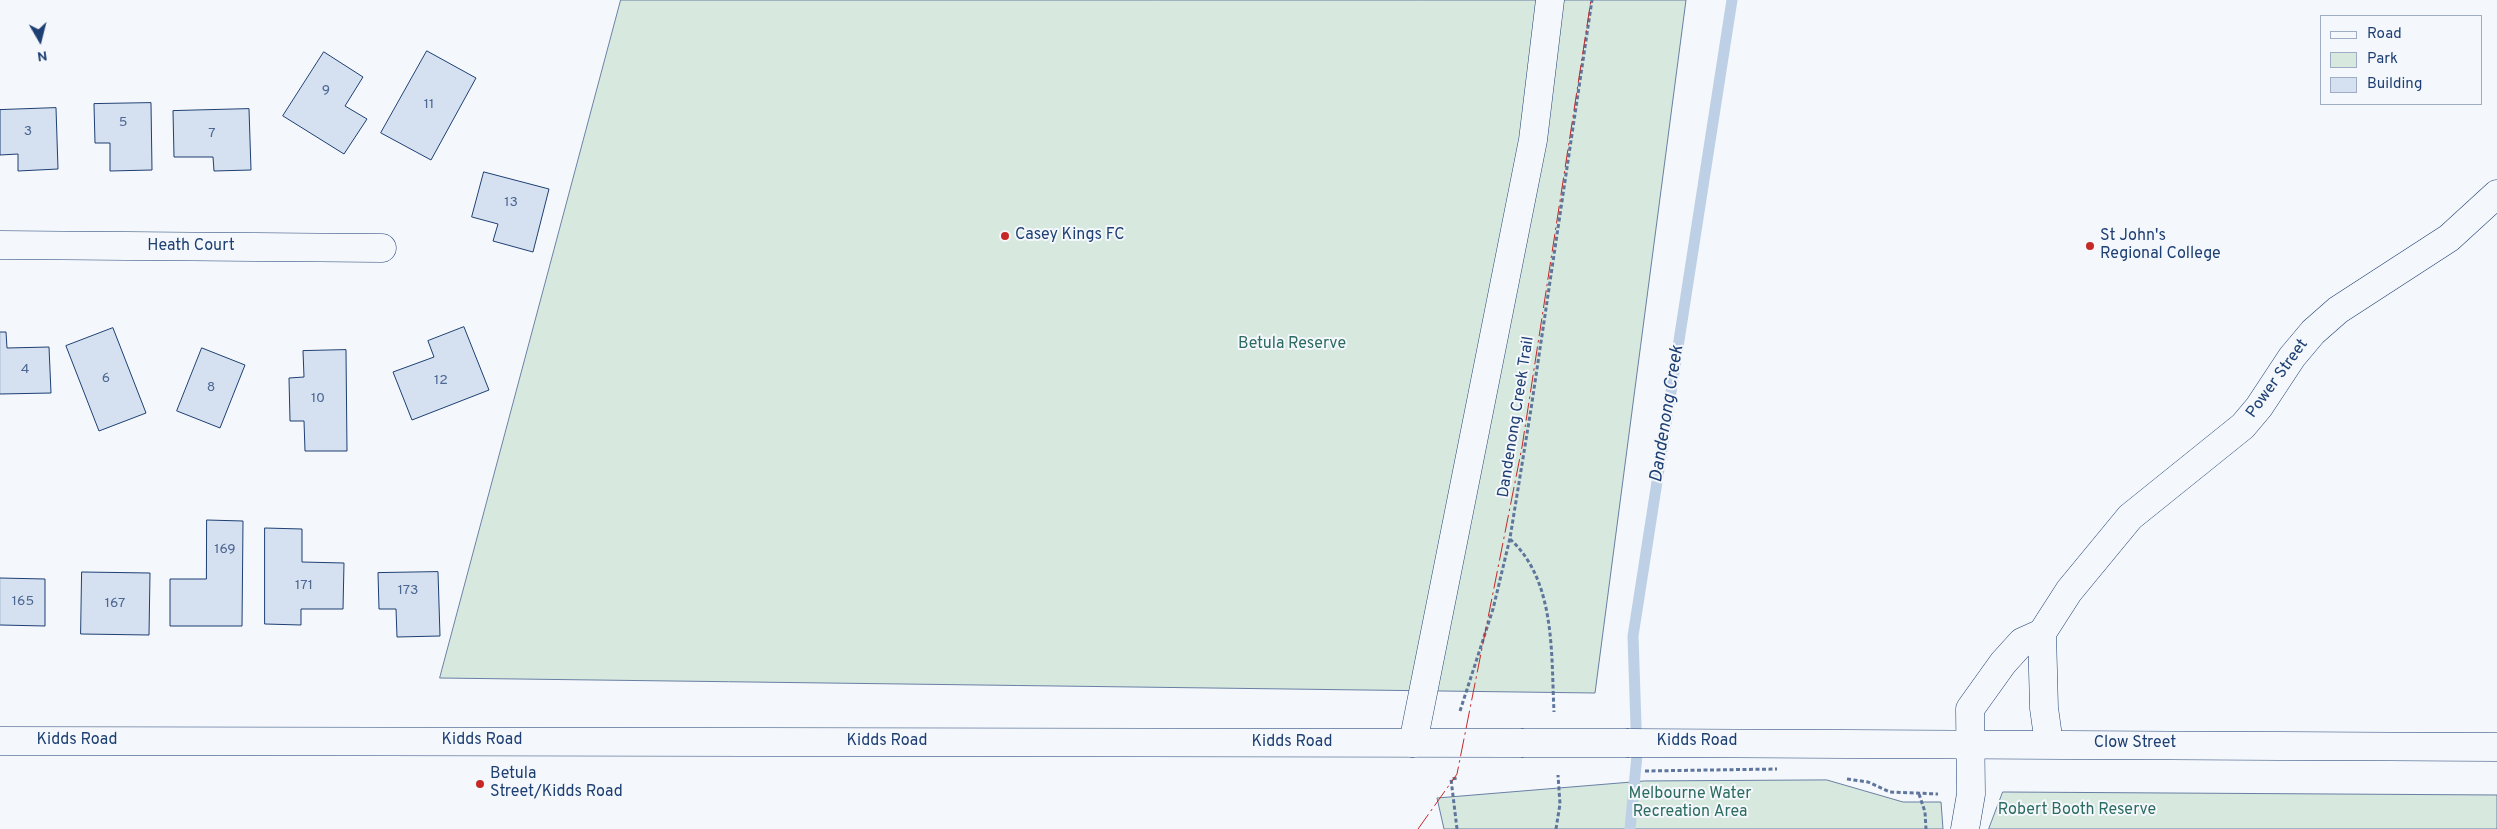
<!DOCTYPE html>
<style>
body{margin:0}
#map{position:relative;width:2497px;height:829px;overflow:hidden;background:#f4f7fb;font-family:Overpass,sans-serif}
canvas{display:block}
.legend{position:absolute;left:2320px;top:15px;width:162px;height:90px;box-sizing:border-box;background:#f4f7fb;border:1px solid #9eadc5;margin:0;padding:6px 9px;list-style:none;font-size:15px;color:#1d3f73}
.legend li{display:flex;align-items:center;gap:10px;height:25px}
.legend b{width:25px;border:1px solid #9eadc5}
.north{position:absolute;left:15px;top:15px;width:50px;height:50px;-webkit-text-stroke:4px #f4f7fb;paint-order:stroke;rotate:172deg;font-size:14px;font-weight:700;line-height:20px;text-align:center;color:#1d3f73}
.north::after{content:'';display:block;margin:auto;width:18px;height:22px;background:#1d3f73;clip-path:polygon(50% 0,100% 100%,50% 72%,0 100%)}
</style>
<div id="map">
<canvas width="2497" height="829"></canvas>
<ul class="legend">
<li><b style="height:6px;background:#f4f7fb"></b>Road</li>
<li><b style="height:14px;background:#d7e8df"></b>Park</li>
<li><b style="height:14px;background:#d5e0f0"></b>Building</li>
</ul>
<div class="north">N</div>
</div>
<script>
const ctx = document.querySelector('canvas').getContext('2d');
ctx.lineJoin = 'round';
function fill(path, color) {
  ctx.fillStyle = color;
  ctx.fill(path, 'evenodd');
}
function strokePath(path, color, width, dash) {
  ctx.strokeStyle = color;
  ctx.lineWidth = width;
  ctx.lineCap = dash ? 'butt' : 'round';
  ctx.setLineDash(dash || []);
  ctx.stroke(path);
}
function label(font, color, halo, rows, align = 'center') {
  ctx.font = font + ' Overpass,sans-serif';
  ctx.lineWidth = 4;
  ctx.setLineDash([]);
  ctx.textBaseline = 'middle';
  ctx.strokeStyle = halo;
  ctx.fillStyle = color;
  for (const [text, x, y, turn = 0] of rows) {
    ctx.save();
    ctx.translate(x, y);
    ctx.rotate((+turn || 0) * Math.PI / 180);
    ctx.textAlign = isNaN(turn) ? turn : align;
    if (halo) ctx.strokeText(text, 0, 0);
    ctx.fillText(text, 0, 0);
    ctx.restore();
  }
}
const green = new Path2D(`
 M621 0H1686L1595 693 440 678Z
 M1827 780 1903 802H1941L1943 829H1444L1437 798 1644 781Z
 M2003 792 2497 795V829H1989Z`);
const stream = new Path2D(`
 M1630 829 1637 755 1633 636 1732 0`);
const building = new Path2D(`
 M427 51 476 78 431 160 381 133Z
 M324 52 363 77 345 106 367 119 344 154 283 116Z
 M151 103 152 170 110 171V143H95L94 104Z
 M56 108 58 169 18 171V154L0 155V110Z
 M249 109 251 170 214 171 213 157H174L173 111Z
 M484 172 549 189 533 252 493 241 498 224 472 217Z
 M464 327 489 390 412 420 393 372 434 357 428 341Z
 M113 328 146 413 99 431 66 346Z
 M0 332H6L7 348 49 347 51 393 0 394Z
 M202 348 245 365 220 428 177 411Z
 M346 350 347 451H305L304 421H290L289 378 304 377 303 351Z
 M207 520 243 521 242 626H170V579H206Z
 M265 528 302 529V562L344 563 343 609H301V625L265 624Z
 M82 572 150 573 149 635 81 634Z
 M438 572 440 636 397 637 396 609H379L378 573Z
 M0 578 45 579V626L0 625Z`);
const path = new Path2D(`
 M1510 539C1556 581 1551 654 1554 712
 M1460 711 1493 609 1510 538 1531 409 1592 0
 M1847 779 1868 782 1890 792 1938 794
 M1919 794 1925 812 1926 829
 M1457 829 1451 779 1459 778
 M1556 829 1560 804 1558 775`);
const minor = new Path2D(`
 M0 245 382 248
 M2042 633 2044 708 2049 744
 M1413 743 1533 140 1550 0
 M1965 829 1971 794 1970 709 2003 663 2022 642 2042 633 2069 591 2130 517 2243 426 2259 407 2292 357 2313 332 2338 310 2449 238 2497 194`);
const major = new Path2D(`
 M0 741 1521 743
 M1629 743 2497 747`);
const pathBridge = new Path2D(`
 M1645 771 1777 769`);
const majorBridge = new Path2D(`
 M1521 743H1629`);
const power = new Path2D(`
 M1418 829 1457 774 1522 447 1591 0`);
const markers = [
 [1005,236,5,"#c62828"],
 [2090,246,5,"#c62828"],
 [480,784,5,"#c62828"]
];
const numberNames = [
 ["9",326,91],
 ["11",429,105],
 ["5",123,123],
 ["3",28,132],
 ["7",212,134],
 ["13",511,203],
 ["4",25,370],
 ["6",106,379],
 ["12",441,381],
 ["8",211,388],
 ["10",318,399],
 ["169",225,550],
 ["171",304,586],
 ["173",408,591],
 ["165",23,602],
 ["167",115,604]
];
const poiNames = [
 ["Casey Kings FC",1015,236],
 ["St John's",2100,237],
 ["Regional College",2100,255],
 ["Betula",490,775],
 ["Street/Kidds Road",490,793]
];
const streetNames = [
 ["Heath Court",191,247],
 ["Power Street",2278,379,-54],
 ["Dandenong Creek Trail",1517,417,-81],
 ["Kidds Road",77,741],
 ["Kidds Road",482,741],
 ["Kidds Road",887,742],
 ["Kidds Road",1697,742],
 ["Kidds Road",1292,743],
 ["Clow Street",2135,744]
];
const parkNames = [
 ["Betula Reserve",1292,345],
 ["Melbourne Water",1690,795],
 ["Recreation Area",1690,813],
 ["Robert Booth Reserve",2077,811]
];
const waterNames = [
 ["Dandenong Creek",1668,414,-81]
];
fill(green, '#d7e8df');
strokePath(green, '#687fa3', 1);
strokePath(stream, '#bed0e5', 11);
fill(building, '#d5e0f0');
strokePath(building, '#1d3f73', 1);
strokePath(minor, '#1d3f73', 29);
strokePath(major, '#1d3f73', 29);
strokePath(path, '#5e769c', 3, [4, 2.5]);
strokePath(minor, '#f4f7fb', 28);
strokePath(major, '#f4f7fb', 28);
strokePath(majorBridge, '#1d3f73', 29, []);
strokePath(pathBridge, '#5e769c', 3, [4, 2.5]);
strokePath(majorBridge, '#f4f7fb', 28);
strokePath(power, '#c62828', 1, [18, 4, 2.5, 4]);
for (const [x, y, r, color] of markers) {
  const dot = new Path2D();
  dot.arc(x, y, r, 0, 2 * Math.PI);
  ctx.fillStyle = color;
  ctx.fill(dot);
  strokePath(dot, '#f4f7fb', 2);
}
label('14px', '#4b6792', null, numberNames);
label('16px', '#1d3f73', '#f4f7fb', poiNames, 'left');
label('16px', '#1d3f73', '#f4f7fb', streetNames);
label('16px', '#2c6c60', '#f4f7fb', parkNames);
label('italic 18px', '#1d3f73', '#f4f7fb', waterNames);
</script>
